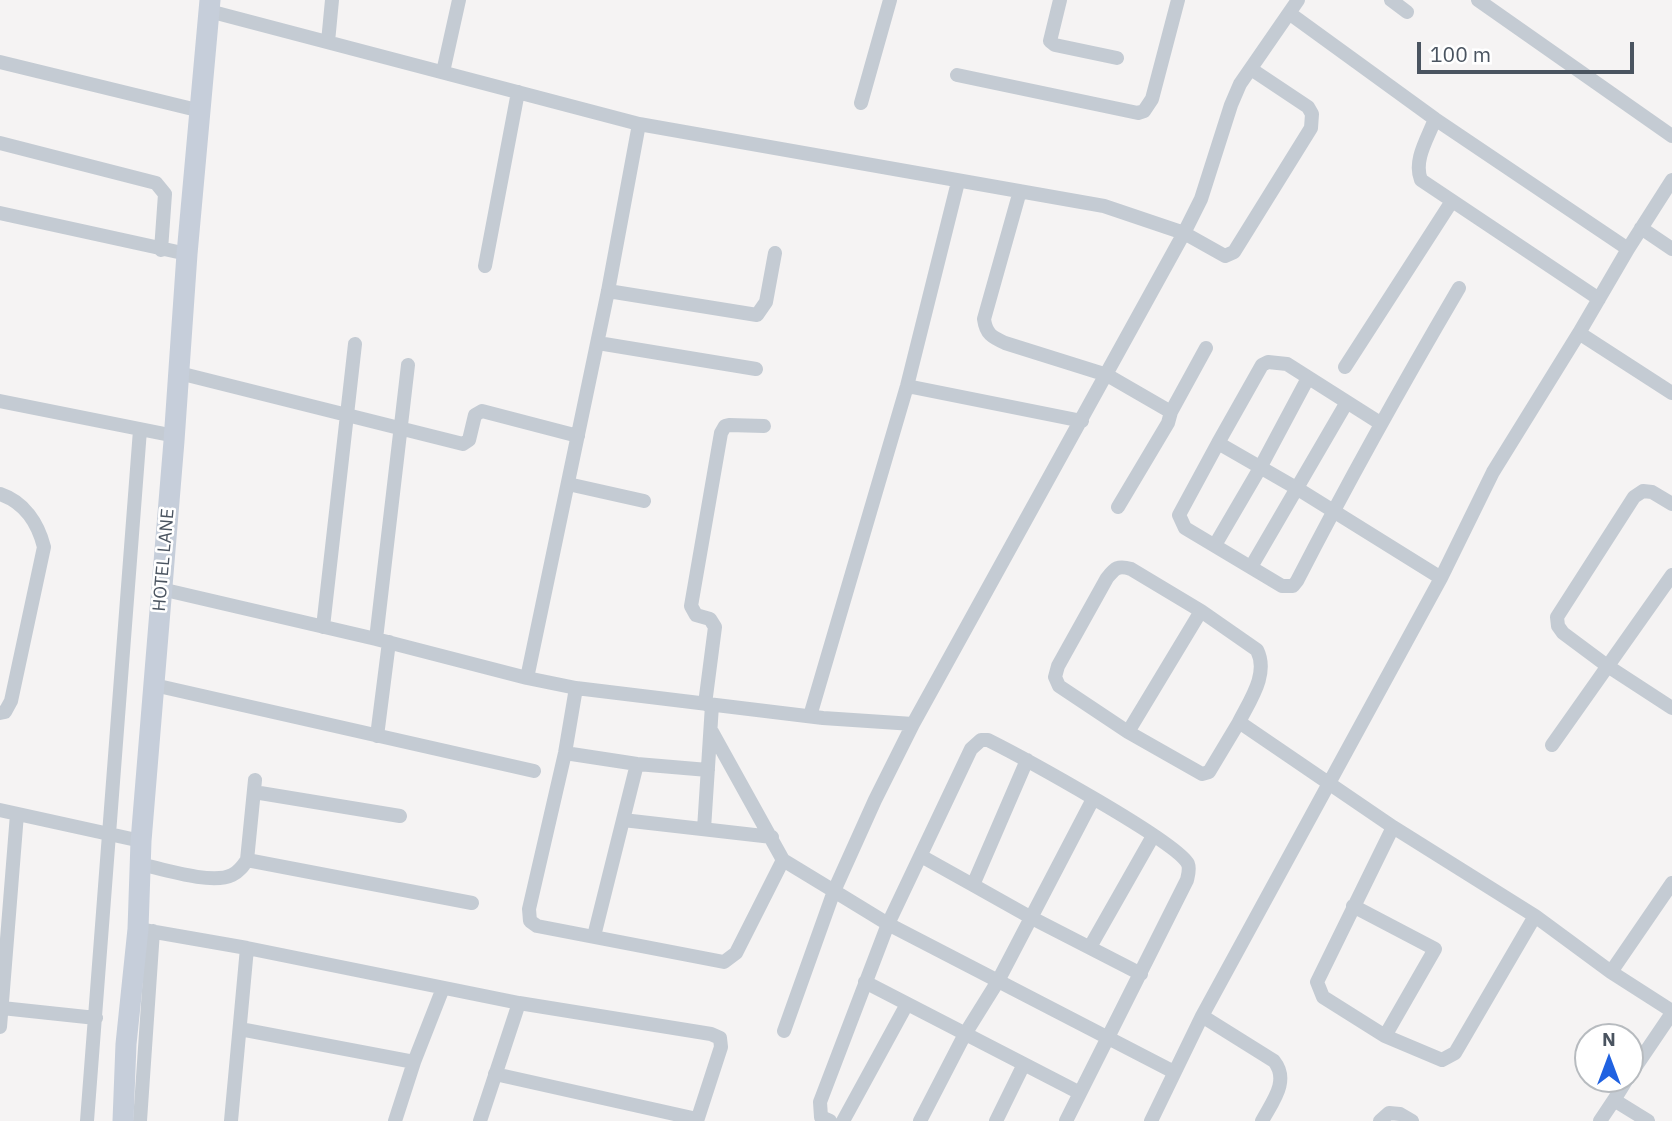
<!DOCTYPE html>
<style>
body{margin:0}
#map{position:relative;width:1672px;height:1121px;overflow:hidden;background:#f5f3f3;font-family:"IBM Plex Sans",sans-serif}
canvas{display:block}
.north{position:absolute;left:1574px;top:1023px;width:70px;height:70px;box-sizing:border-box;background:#fff;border:2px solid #b7bbbf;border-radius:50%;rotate:0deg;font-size:19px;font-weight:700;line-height:28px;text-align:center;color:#4a5460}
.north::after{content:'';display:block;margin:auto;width:24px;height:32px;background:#2062e1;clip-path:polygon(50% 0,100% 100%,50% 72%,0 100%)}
.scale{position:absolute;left:1417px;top:42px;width:217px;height:32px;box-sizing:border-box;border:4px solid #4a5460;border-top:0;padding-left:9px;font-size:21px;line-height:24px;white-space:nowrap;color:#4a5460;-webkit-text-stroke:5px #fff;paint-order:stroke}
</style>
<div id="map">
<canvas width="1672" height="1121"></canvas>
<div class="north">N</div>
<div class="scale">100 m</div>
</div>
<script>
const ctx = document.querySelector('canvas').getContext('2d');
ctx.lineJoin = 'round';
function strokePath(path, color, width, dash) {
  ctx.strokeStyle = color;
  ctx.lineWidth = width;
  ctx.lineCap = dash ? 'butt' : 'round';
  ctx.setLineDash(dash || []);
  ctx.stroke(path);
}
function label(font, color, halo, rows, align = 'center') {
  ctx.font = font + ' "IBM Plex Sans",sans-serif';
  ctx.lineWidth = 5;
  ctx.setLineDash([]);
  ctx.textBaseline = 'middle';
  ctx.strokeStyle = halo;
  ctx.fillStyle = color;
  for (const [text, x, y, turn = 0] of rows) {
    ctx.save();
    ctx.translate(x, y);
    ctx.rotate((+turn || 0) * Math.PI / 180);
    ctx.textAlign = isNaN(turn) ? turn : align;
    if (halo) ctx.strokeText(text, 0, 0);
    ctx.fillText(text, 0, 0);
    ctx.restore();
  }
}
const street = new Path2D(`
 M1060 0 1050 41 1055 45 1117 58
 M1391 0 1407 12
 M1478 0 1672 136
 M209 11 639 124 1104 206 1184 233 1225 256 1234 252 1311 128 1312 114 1308 107 1251 69
 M1289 13 1435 119 1628 249
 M328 42 332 0
 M0 62 201 111
 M443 72 459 0
 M957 75 1138 113 1144 111 1152 99 1178 0
 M861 103 890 0
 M1435 119C1428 138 1413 160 1421 180L1599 299
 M0 143 156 183 165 194 161 250
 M1020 191 984 319C986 334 992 337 1005 343L1107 375 1171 412 1168 423 1118 507
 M0 213 187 254
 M1641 228 1672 249
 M485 266 518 92
 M608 291 757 315 766 302 775 253
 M1579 333 1672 393
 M598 343 756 369
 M1345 367 1452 201
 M179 373 463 444 469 440 475 415 482 411 578 436
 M907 386 1082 421
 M0 401 175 436
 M1171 412 1206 348
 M1218 443 1262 365 1268 362 1287 364 1380 423
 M568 484 644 501
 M0 494C24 502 38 523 44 547L11 701 5 712 0 713
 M1672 504 1652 492 1643 491 1634 497 1557 617 1558 626 1563 633 1606 665 1672 708
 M1215 545 1260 468 1308 378
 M1251 567 1347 402
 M1441 578 1298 489 1218 443 1179 515 1185 528 1282 586H1293L1297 581C1348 482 1402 385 1459 288
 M161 589 376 639 527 678 576 688 823 718 913 724
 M323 627 355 344
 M376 639 408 365
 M527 678 608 291 639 124
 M154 685 534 771
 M576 688 565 753 529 909 530 921 537 926 724 962 736 953 783 860 834 891 784 1031
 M705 704 715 627 710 619 696 615 691 606 721 433 725 426 729 425 764 426
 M810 716 907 386 958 182
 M1239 722 1209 772 1202 774 1128 732 1059 686 1055 677 1058 666 1107 578C1115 568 1118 565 1131 569L1201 611 1257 650C1269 674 1250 700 1239 722L1393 827 1535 916 1611 972 1672 1011
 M712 732 783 860
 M1128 732 1201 611
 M377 736 389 642
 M1552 745 1672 575
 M565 753 637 764 708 770
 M254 792 400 816
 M0 810 141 841
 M623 820 772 837
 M1393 827 1317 982 1323 997 1385 1036 1442 1060 1455 1053 1535 916
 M704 829 712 705
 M921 856 973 885 1027 760
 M247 860 472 903
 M140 864C163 869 212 885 232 875 239 872 243 866 247 860L255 780
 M973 885 1030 917 1141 974
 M1353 906 1435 949 1385 1036
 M138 929 247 948 519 1003 711 1034 720 1038 721 1047 697 1121
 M594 936 637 764
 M1090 947 1153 836
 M1611 972 1672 883
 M865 982 1080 1093
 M2 1008 96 1018
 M1202 1016 1274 1061C1290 1081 1272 1102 1262 1121
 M0 1027 17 814
 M240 1029 414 1062 443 988
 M1174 1072 888 924 834 891 875 800 913 724 1184 233 1201 199 1231 105 1240 84 1298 0
 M495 1074 697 1119
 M1630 1075 1672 1013
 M1627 1079 1614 1100 1648 1121
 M87 1121 140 430
 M140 1121 153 931
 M231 1121 247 948
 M395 1121 414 1062
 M480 1121 519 1003
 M830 1121 821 1117 820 1102 888 924 971 749 981 740H988C1018 755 1178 842 1188 864 1190 869 1188 875 1187 880L1066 1121
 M843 1121 907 1004
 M920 1121 965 1034 998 981 1093 799
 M996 1121 1024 1064
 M1151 1121 1202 1016 1441 578 1493 472 1579 333 1628 249 1672 180
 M1380 1121 1389 1113 1400 1114 1412 1121
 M1600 1121 1614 1100`);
const secondary = new Path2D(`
 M123 1121 126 1044 138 929 141 841 174 441 187 254 210 0`);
const streetNames = [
 ["HOTEL LANE",164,560,-85]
];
strokePath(street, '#c4cbd3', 14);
strokePath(secondary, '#c6ceda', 21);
label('18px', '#4a5460', '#fff', streetNames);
</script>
